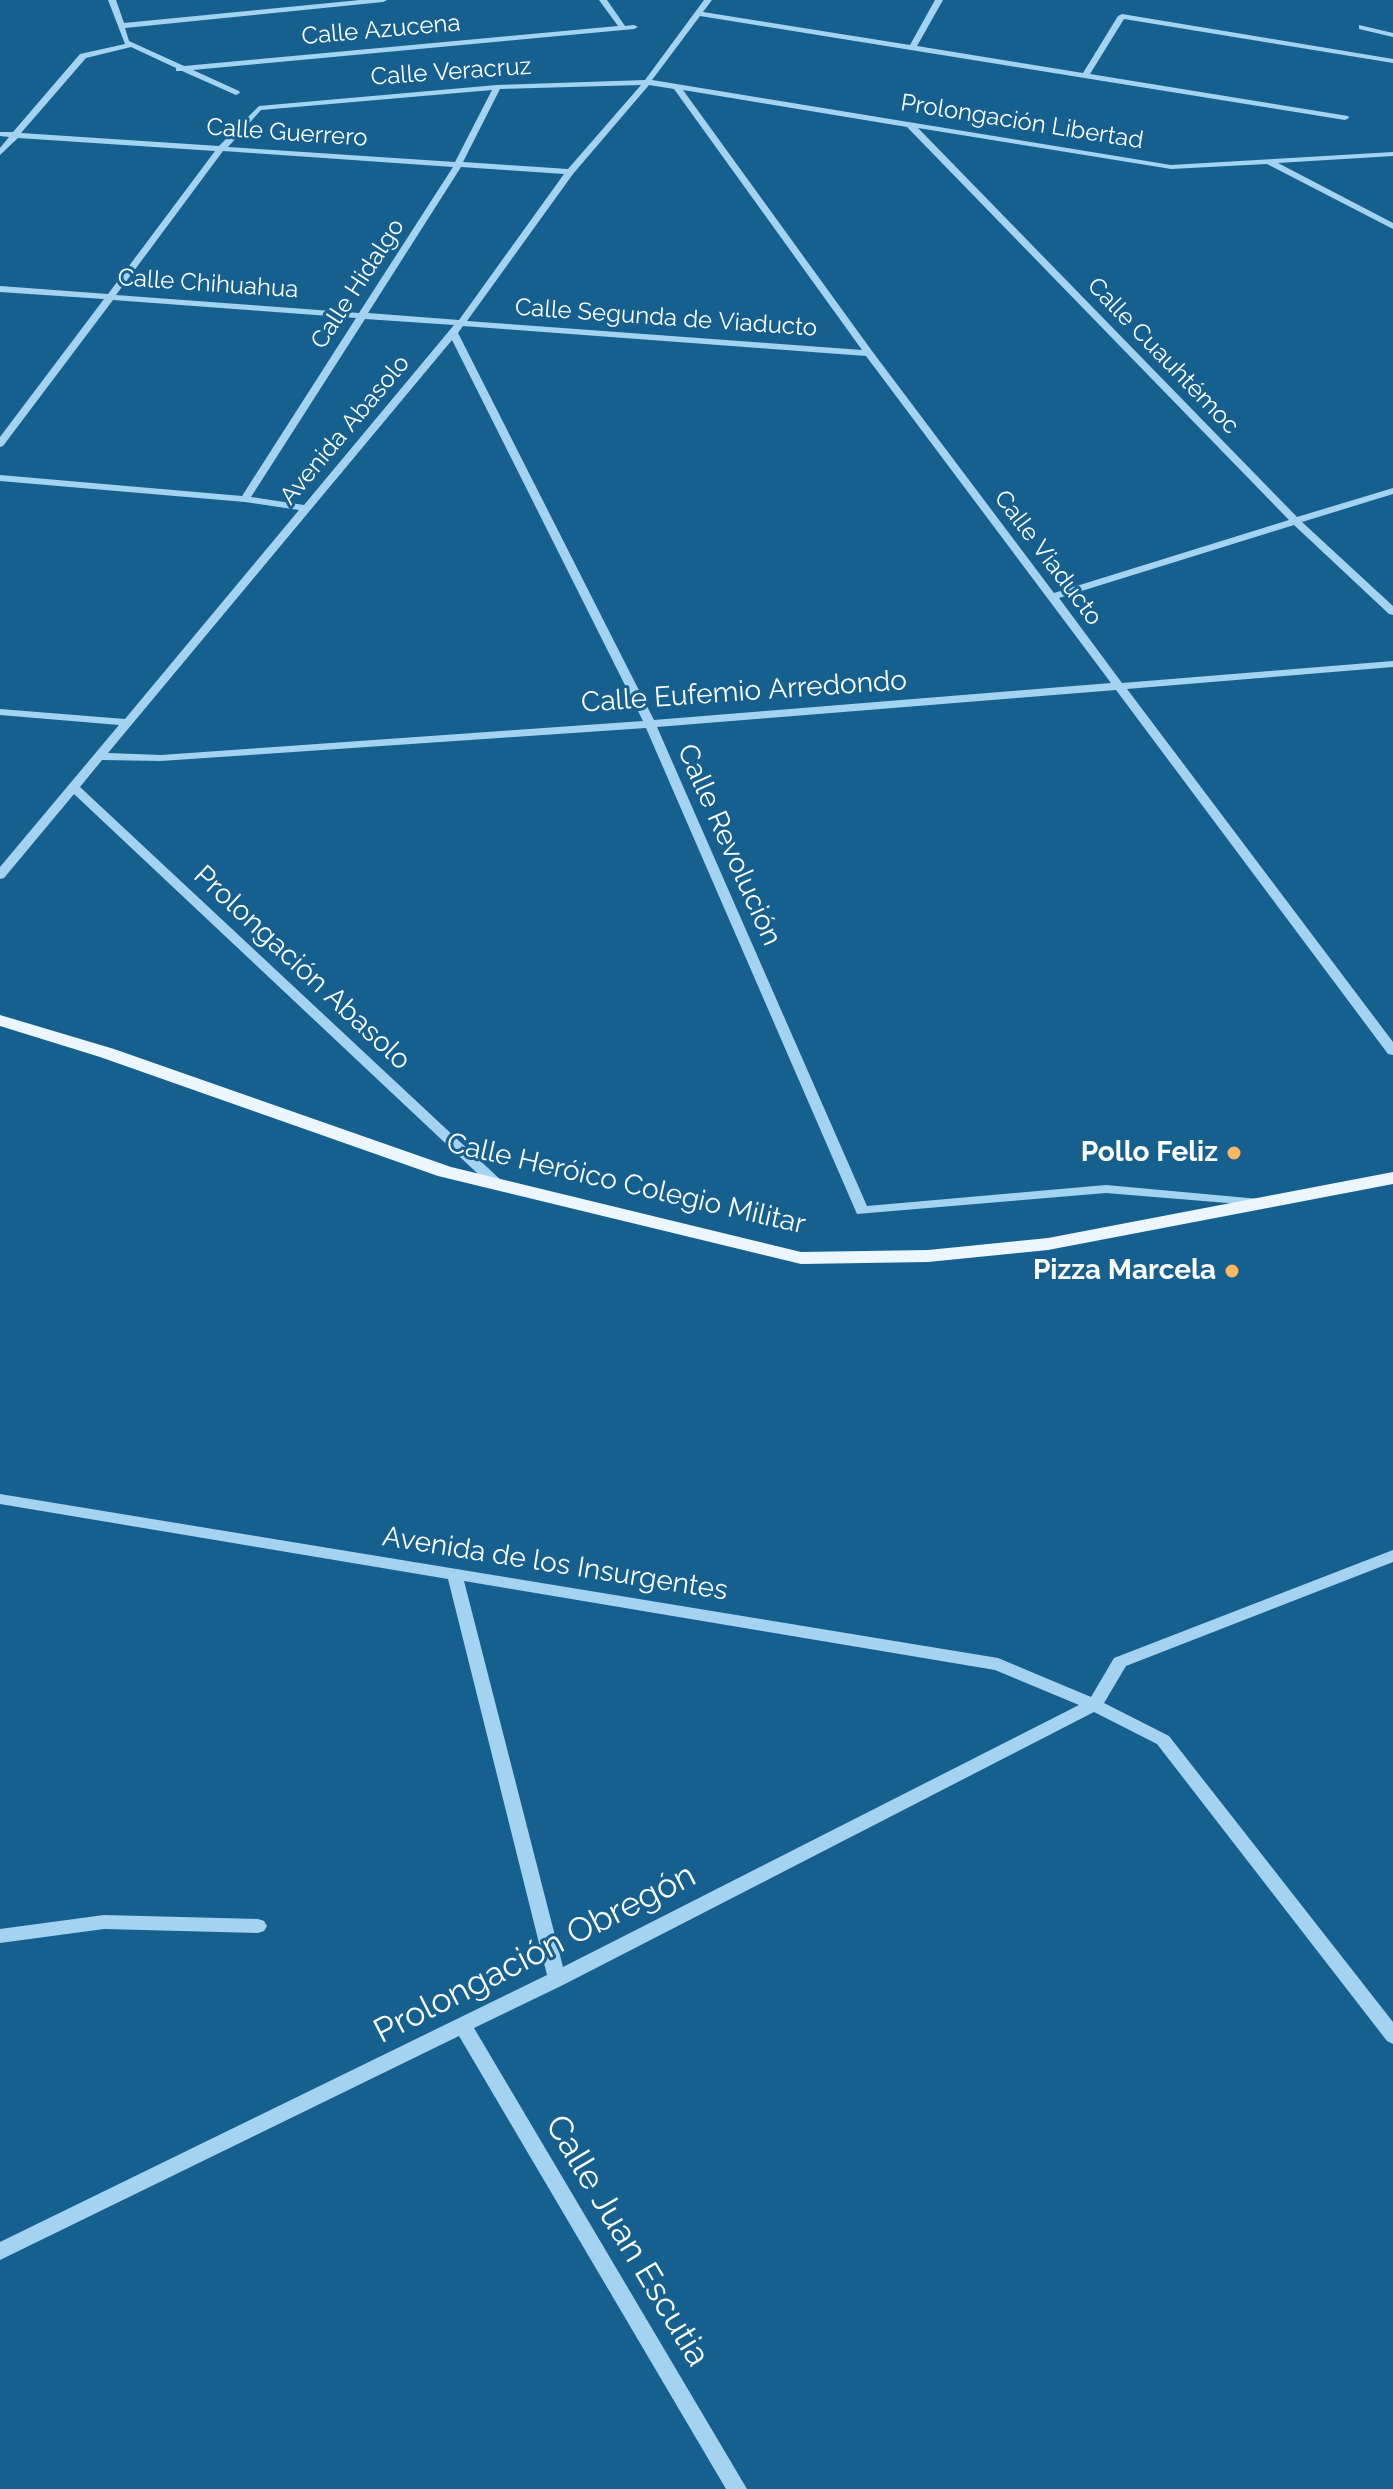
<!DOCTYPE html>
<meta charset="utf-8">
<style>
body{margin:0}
canvas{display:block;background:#16608f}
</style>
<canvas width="1393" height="2489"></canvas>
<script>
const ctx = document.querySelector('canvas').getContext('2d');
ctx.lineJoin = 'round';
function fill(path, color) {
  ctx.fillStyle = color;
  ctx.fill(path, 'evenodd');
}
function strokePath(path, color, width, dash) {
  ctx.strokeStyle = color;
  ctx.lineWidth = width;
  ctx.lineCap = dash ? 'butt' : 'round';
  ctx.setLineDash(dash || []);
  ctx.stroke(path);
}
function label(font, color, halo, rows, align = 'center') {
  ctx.font = font + ' Raleway,sans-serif';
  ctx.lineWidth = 6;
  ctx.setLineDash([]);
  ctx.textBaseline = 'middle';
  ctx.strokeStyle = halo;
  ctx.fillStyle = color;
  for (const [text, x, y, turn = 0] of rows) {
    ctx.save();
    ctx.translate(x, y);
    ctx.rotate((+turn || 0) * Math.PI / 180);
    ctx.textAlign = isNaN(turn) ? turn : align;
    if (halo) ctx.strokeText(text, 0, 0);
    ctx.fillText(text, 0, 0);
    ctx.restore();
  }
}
const minor = new Path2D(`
 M108 0H116L124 23 360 0H387L383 2 125 28 129 41 184 66 618 26 599 0H607L625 26 634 25 638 27 634 29 193 70 239 91 240 93 236 95 182 71H176V68L131 47 86 58 21 133 219 146 259 106 497 85 645 80 704 0H712L703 12 910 45 935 0H943L917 46 1083 73 1118 16 1122 14 1393 59V63L1124 19 1090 74 1348 116 1349 118 1345 120 700 16 652 80 1171 165 1393 152V156L1278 163 1393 223V229L1267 164 1171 169 918 128 1297 517 1393 488V494L1302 522 1393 606V615L1389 614 1294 525 1059 598 1122 683 1393 661V667L1127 689 1393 1042V1055L1388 1054 1116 690 657 727 867 1206 1106 1185 1259 1199 1264 1200 1266 1203 1264 1206 1106 1193 857 1214 646 728 161 761 102 760 80 787 503 1182 505 1185 503 1188H493L74 794 4 878 0 879V867L119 725 0 715V709L125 719 299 510 245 502 0 481V475L242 496 356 318 113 300 3 446 0 447V437L104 299 0 292V286L108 294 215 151 18 138 0 155V148L9 137 0 136V132H13L80 54 125 44ZM641 85 568 169 463 162 500 89ZM649 85 674 89 862 350 467 321 573 174ZM492 90 455 162 228 147 261 110ZM683 90 907 127 1289 520 1054 593 872 351ZM223 151 453 167 359 313 116 295ZM461 167 564 174 459 320 368 313ZM365 319 454 325 304 505 251 497ZM463 326 866 356 1111 683 654 720 458 333ZM452 340 643 721 161 755 108 753Z
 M1359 25 1393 33V37L1359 29Z
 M0 1494 998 1658 1091 1697 1114 1658 1393 1550V1562L1126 1666 1104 1703 1169 1736 1393 2022V2044L1387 2041 1157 1744 1094 1712 563 1985 474 2028 747 2489H726L459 2036 0 2260V2242L547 1975 448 1579 0 1504ZM464 1581 995 1670 1079 1705 563 1967Z
 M104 1915 258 1919 264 1921 267 1926 264 1931 258 1933 104 1929 0 1943V1929Z`);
const major = new Path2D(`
 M0 1015 114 1049 451 1167 801 1252 928 1250 1048 1238 1393 1172V1184L1048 1250 928 1262 801 1264 438 1176 100 1057 0 1026Z`);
const markers = [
 [1234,1153,8,"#ffb661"],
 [1232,1271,8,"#ffb661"]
];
const farStreetnames = [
 ["Calle Azucena",381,30,-5],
 ["Calle Veracruz",451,72,-4],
 ["Prolongación Libertad",1022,122,9],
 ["Calle Guerrero",287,133,4],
 ["Calle Chihuahua",208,284,4],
 ["Calle Hidalgo",358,284,-57],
 ["Calle Segunda de Viaducto",666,318,4],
 ["Calle Cuauhtémoc",1163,356,46],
 ["Avenida Abasolo",345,430,-50],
 ["Calle Viaducto",1048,558,53]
];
const streetNames = [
 ["Calle Eufemio Arredondo",744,692,-4],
 ["Calle Revolución",729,845,66],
 ["Prolongación Abasolo",302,968,43],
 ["Calle Heróico Colegio Militar",626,1184,13],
 ["Avenida de los Insurgentes",555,1564,9]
];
const poiNames = [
 ["Pollo Feliz",1218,1153],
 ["Pizza Marcela",1216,1271]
];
const nearStreetnames = [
 ["Prolongación Obregón",535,1954,-27],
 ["Calle Juan Escutia",627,2241,59]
];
fill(minor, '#a3d3f0');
fill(major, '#ebf6ff');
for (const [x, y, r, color] of markers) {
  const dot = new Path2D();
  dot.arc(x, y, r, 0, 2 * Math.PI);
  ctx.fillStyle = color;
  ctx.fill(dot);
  strokePath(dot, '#16608f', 3);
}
label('24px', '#fff', '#16608f', farStreetnames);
label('28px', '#fff', '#16608f', streetNames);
label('bold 28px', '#fff', '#16608f', poiNames, 'right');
label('34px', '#fff', '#16608f', nearStreetnames);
</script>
